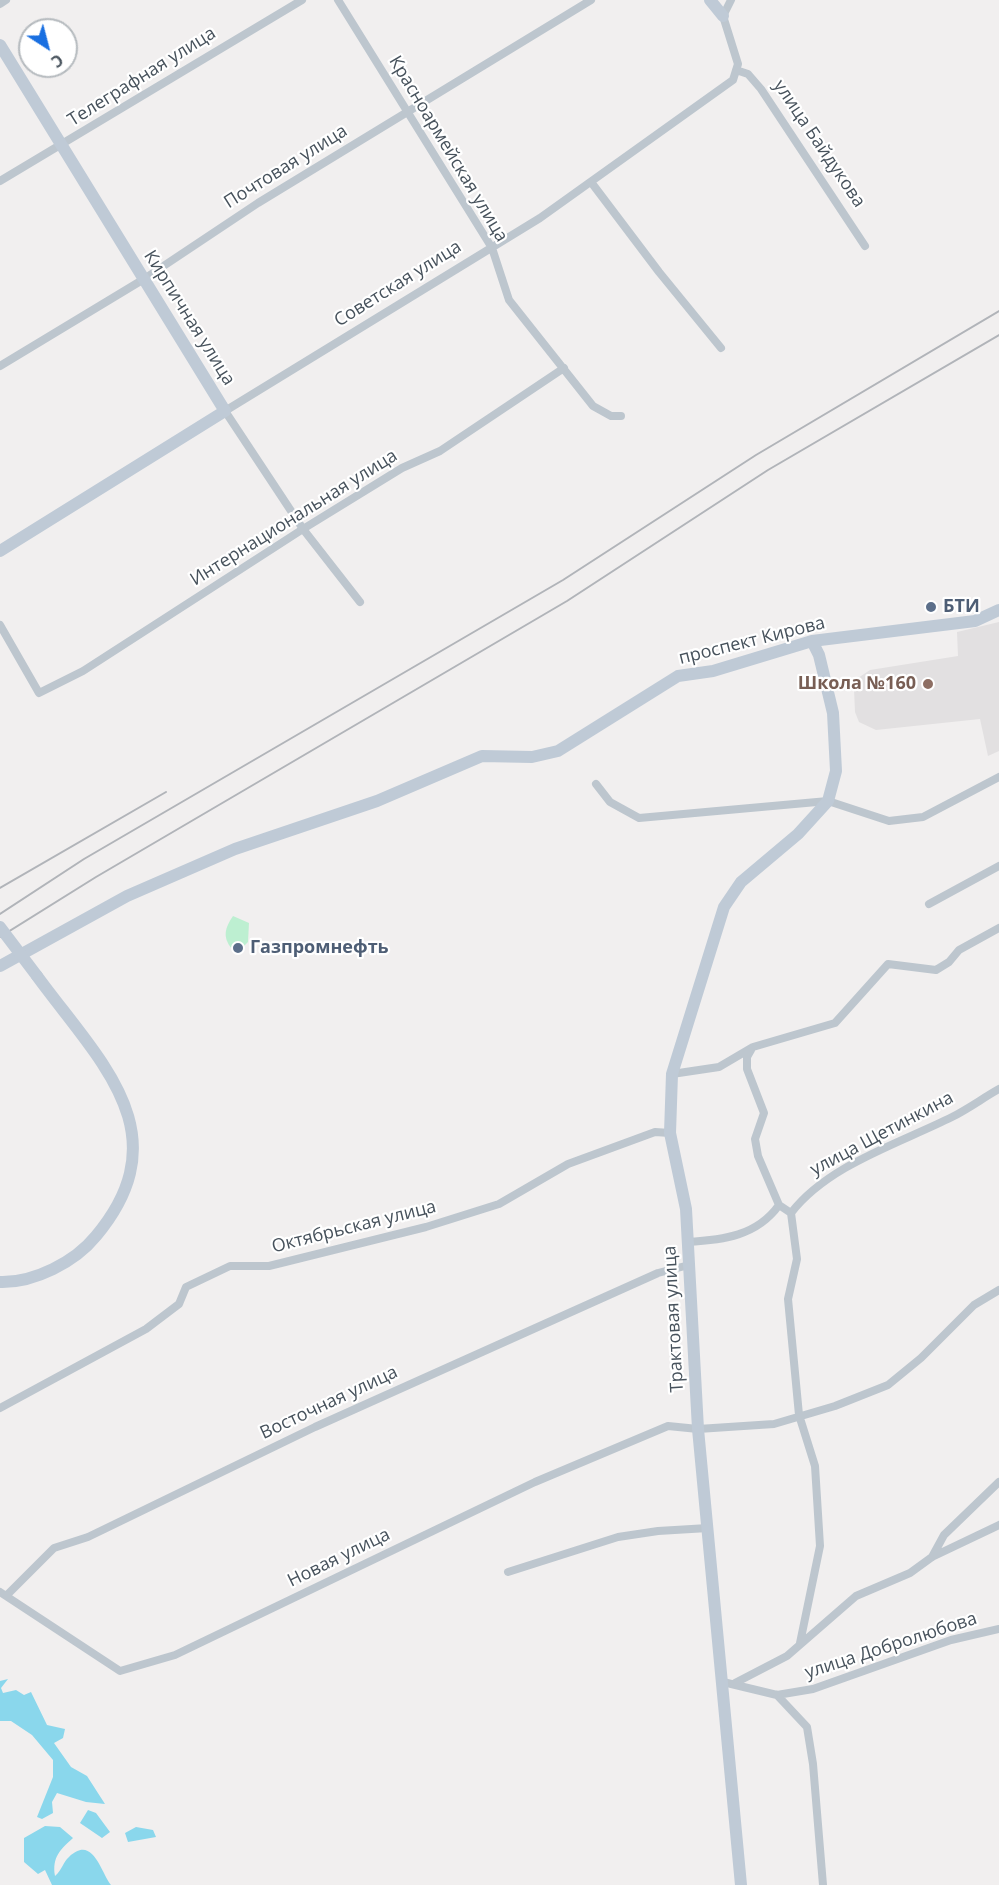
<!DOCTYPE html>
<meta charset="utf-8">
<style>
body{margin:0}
#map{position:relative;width:999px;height:1885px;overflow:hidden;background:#f1efef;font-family:"Open Sans",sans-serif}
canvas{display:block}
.north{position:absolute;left:18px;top:18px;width:60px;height:60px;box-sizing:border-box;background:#fff;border:2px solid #b5babe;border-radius:50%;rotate:144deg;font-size:16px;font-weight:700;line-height:24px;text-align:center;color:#47525c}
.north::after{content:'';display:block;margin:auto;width:21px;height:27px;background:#196fe1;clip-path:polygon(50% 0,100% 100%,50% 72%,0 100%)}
</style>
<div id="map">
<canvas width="999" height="1885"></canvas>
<div class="north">С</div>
</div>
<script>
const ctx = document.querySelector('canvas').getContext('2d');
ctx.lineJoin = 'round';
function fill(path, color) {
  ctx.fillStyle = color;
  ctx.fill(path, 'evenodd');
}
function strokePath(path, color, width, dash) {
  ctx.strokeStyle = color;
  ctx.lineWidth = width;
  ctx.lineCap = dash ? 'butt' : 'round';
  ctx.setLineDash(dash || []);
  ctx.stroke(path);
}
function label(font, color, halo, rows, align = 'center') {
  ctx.font = font + ' "Open Sans",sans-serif';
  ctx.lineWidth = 4.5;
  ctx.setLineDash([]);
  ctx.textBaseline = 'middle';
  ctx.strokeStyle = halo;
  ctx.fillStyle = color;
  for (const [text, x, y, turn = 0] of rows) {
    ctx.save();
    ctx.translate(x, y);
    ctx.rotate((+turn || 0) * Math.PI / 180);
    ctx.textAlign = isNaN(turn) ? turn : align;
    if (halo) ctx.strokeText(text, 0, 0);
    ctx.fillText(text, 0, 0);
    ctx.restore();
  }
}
const education = new Path2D(`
 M999 622V751L988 756 980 719 876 730 859 722 855 712 854 689 858 678 870 670 958 656 957 632Z`);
const green = new Path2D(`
 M233 916 249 923 248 942 242 948 232 949C222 937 225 928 233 916Z`);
const water = new Path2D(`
 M8 1679 1 1688 3 1693 16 1690 24 1695 31 1692 47 1725 65 1729 63 1738 54 1743 71 1767 87 1776 105 1804 86 1802 57 1793 52 1802 53 1813 42 1819 37 1817 53 1777V1760L32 1735 11 1721H0V1681Z
 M88 1810 96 1813 110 1832 102 1838 80 1823Z
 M45 1826 60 1827 73 1838C60 1850 52 1857 55 1876 62 1870 63 1862 69 1857 93 1834 101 1873 111 1885H52L45 1870 38 1874 24 1862V1838Z
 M136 1827 153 1830 156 1837 128 1842 125 1833Z`);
const street = new Path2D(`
 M338 0 492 248 509 300 593 406 611 416H621
 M0 4 6 0
 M736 70 748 74 761 89 865 246
 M0 181 302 0
 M591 182 659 272 721 348
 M0 366 144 279 258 203 591 0
 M360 602 303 529 225 411 540 218 733 80 738 64 723 16 731 0
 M0 625 39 693 83 671 303 529 402 468 440 451 564 368
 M596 784 610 802 639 818 828 801 889 821 923 817 999 777
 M929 904 999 866
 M751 1050 747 1057V1069L764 1113 755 1139 758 1156 779 1205 791 1213
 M672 1074 719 1067 753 1047 835 1023 888 964 936 970 949 962 959 950 999 928
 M687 1242C723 1240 757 1236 779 1205
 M0 1408 146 1329 179 1304 186 1287 230 1266H269L426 1227 499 1204 568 1164 655 1132 670 1133
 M932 1557 944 1535 999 1482
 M508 1572 618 1537 658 1531 708 1528
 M0 1592 6 1596 54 1548 88 1537 315 1427 658 1273 689 1265
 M6 1596 120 1671 175 1655 535 1482 668 1426 698 1429 774 1424 835 1406 888 1385 921 1358 974 1305 999 1290
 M800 1643 820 1546 815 1466 799 1415 788 1299 797 1259 791 1213C828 1165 898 1144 952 1117 968 1109 983 1098 999 1089
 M723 1682 777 1695 813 1689 951 1640 999 1629
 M735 1683 787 1656 856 1596 910 1573 932 1557 999 1525
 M777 1695 807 1727 813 1764 823 1885`);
const secondary = new Path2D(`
 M710 0 723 16
 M0 45 225 411 0 551
 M0 966 127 896 235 849 377 801 482 756 532 757 558 751 678 676 713 671 812 641 975 621 999 610
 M0 1282C34 1283 75 1262 96 1236 182 1133 99 1061 37 976
 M741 1885 698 1429 686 1209 670 1133 672 1074 724 907 741 882 798 834 828 801 836 771 833 713 819 655 812 641`);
const rail = new Path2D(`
 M0 888 166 792
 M0 914 84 859 563 580 756 455 999 311
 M0 937 96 877 567 601 768 470 999 335`);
const secondaryBridge = new Path2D(`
 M0 927 37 976`);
const markers = [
 [931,607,6,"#5c6f8a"],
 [928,684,6,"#8d6e63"],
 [238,948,6,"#5c6f8a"]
];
const streetNames = [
 ["Телеграфная улица",142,77,-32],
 ["улица Байдукова",819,144,56],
 ["Красноармейская улица",448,149,59],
 ["Почтовая улица",286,167,-32],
 ["Советская улица",398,284,-32],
 ["Кирпичная улица",189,318,58],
 ["Интернациональная улица",294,518,-32],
 ["проспект Кирова",752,641,-14],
 ["улица Щетинкина",882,1134,-28],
 ["Октябрьская улица",354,1227,-14],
 ["Трактовая улица",674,1319,-93],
 ["Восточная улица",329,1403,-25],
 ["Новая улица",339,1558,-26],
 ["улица Добролюбова",891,1646,-18]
];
const serviceNames = [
 ["БТИ",943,607],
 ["Газпромнефть",250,948]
];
const educationNames = [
 ["Школа №160",916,684]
];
fill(education, '#e2e0e1');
fill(green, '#bdefd1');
fill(water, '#8ad7ec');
strokePath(street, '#bdc6ce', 8);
strokePath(secondary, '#bfcad6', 12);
strokePath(rail, '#b1b4b9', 2);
strokePath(secondaryBridge, '#bfcad6', 12);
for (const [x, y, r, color] of markers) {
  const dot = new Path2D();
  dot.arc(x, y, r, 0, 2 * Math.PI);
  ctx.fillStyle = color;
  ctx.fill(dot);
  strokePath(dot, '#fff', 2);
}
label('18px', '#47525c', '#fff', streetNames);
label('bold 18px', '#4e5e75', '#fff', serviceNames, 'left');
label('bold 18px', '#785e54', '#fff', educationNames, 'right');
</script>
